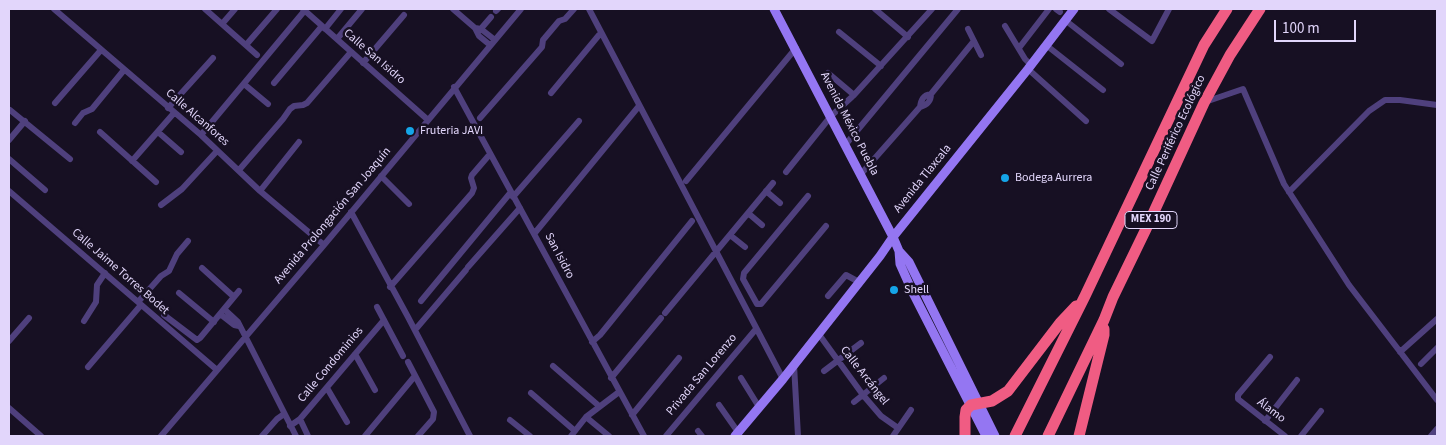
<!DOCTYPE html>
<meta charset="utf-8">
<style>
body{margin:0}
#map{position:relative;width:1446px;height:445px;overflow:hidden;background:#171023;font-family:"Source Sans 3",sans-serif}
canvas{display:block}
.frame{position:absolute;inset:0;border:10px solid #e2d6fb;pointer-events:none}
.scale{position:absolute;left:1274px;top:20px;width:82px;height:22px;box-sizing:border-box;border:2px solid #e2d6fb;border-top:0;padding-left:6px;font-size:15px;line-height:18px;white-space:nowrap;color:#e2d6fb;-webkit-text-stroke:4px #171023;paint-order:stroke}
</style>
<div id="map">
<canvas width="1446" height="445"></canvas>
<div class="frame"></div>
<div class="scale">100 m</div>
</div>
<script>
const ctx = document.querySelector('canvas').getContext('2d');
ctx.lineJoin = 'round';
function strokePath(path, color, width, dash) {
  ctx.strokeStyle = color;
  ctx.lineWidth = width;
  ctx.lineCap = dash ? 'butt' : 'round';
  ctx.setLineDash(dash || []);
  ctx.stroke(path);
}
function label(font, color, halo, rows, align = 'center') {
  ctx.font = font + ' "Source Sans 3",sans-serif';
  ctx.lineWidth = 5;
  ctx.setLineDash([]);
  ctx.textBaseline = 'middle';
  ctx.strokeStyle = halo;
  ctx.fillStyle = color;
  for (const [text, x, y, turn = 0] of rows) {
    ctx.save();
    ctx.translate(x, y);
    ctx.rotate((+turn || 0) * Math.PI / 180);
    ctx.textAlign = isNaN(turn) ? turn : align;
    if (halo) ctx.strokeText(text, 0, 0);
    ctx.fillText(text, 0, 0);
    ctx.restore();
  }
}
const street = new Path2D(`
 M54 9 201 135 260 191 324 245
 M205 9 257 55
 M303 9 428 120
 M453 9 475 28 479 36 490 45
 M589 9 783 379
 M875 9 908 37
 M1056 9 1060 12
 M1109 9 1152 41 1169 9
 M496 11 498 9
 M1065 20 1121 64
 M222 24 235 9
 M1005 26 1025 59 1031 65
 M475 28 481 29 495 40
 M325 29 341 9
 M968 29 981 55
 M479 31 491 17
 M839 32 881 66
 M337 39 362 9
 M246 45 277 9
 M1046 45 1103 90
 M1019 48 1049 9
 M363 63 404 15
 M1028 69 1086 121
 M828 73 854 95
 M274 83 322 26
 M244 84 268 104
 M454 87 644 436
 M551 93 599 35 602 34
 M1205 102 1243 89 1284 184 1349 285 1437 400
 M55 103 101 50
 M920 107C921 100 923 95 931 94L974 41
 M168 108 213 58
 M10 110 70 159
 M480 118 542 47 543 40 559 21 565 19 574 9
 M75 123 83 113 92 109 124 70
 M100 132 156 182
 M158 132 181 152
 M201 135 306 9
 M9 140 25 121
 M846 144 958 9
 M9 159 45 190
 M132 161 174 113
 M239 170 283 119 290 109 294 106 303 105 307 103 351 52
 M786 172 831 116 854 95 932 9
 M861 174 920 107C927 105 931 102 931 94
 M381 176 409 204
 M686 181 796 48
 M9 191 217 370
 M260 191 299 142
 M766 191 780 203
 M1289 192 1369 111 1385 100H1400L1437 105
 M808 196 744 273 743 279 757 304H761L826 226
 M513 197 579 121
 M161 205 182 189 217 151
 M351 212 408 317 470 436
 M748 213 762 225
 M534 234 639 106
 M730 235 745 247
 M468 267 520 208
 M202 268 234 297
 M390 287 472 193 474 188 471 178 472 175 490 154
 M179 293 214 322
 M828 296 846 275 859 282
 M421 301 511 192
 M138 302 161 276 169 271 177 254 188 241
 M377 307 403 356
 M224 309 238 322 296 436
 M665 313 773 183
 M220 314 234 325 239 326
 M164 315 197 340 200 338 239 291
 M84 321 96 302 97 285 105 273
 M415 330 466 270
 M818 333 863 395 881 416 898 428
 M9 341 29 318
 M592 342 600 335 692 221
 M1400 352 1437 319
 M355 354 375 390
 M1270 357 1238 395V399L1285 436
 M408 362 434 412 433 419 418 436
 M1421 364 1437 348
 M794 365 798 436
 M553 366 599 406
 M88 367 141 305
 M824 371 861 343
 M611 378 661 318
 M741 378 759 407
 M327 388 347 422
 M531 393 575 431
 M854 402 884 378
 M719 405 738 432
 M9 408 41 436
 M632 415 679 358
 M586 417 609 436
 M300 419 308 436
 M510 420 530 436
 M1265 421 1297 380
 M290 426 300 419 384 320
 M698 431 702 436
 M161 436 324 245 521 9
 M262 436 277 419 284 414
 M365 436 414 377
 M571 436 586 417 619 392
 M666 436 756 329
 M893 436 911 410
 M1301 436 1321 411
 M1431 436 1437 429`);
const secondary = new Path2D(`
 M774 9 893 237 899 251 900 264 913 293 986 436
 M899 251 909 262 995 436
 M735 436 783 379 880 256 893 237 1028 69 1074 9`);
const highway = new Path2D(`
 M965 436V417L966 410 971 405 992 401 1008 391 1060 323 1076 306
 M1015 436 1085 296 1204 45 1227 9
 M1048 436 1104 320 1113 297 1146 229 1204 103 1230 55 1260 9
 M1079 436 1104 335V329`);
const markers = [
 [410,131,5,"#15a5e8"],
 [1005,178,5,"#15a5e8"],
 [894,290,5,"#15a5e8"]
];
const shields = [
 [1151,220,52]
];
const shieldNames = [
 ["MEX 190",1151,220]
];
const streetNames = [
 ["Calle San Isidro",374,57,41],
 ["Calle Alcanfores",197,118,41],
 ["Avenida México Puebla",849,124,63],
 ["Calle Periférico Ecológico",1176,133,-65],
 ["Avenida Tlaxcala",923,179,-51],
 ["Avenida Prolongación San Joaquín",333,216,-50],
 ["San Isidro",559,256,62],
 ["Calle Jaime Torres Bodet",120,272,41],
 ["Calle Condominios",331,365,-50],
 ["Privada San Lorenzo",702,375,-50],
 ["Calle Arcángel",864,376,52],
 ["Álamo",1271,411,37]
];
const poiNames = [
 ["Fruteria JAVI",420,131],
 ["Bodega Aurrera",1015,178],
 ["Shell",904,290]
];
strokePath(street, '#4f407d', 6);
strokePath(secondary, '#9476f2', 9);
strokePath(highway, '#f05c83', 11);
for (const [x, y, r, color] of markers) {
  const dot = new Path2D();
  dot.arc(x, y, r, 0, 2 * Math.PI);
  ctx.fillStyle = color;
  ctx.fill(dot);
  strokePath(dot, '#171023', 2);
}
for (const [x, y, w] of shields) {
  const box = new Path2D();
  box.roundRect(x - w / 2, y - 8.5, w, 17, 4);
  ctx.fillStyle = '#171023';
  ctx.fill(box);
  strokePath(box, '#e2d6fb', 1);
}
label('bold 11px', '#e2d6fb', null, shieldNames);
label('12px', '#e2d6fb', '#171023', streetNames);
label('12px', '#e2d6fb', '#171023', poiNames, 'left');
</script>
